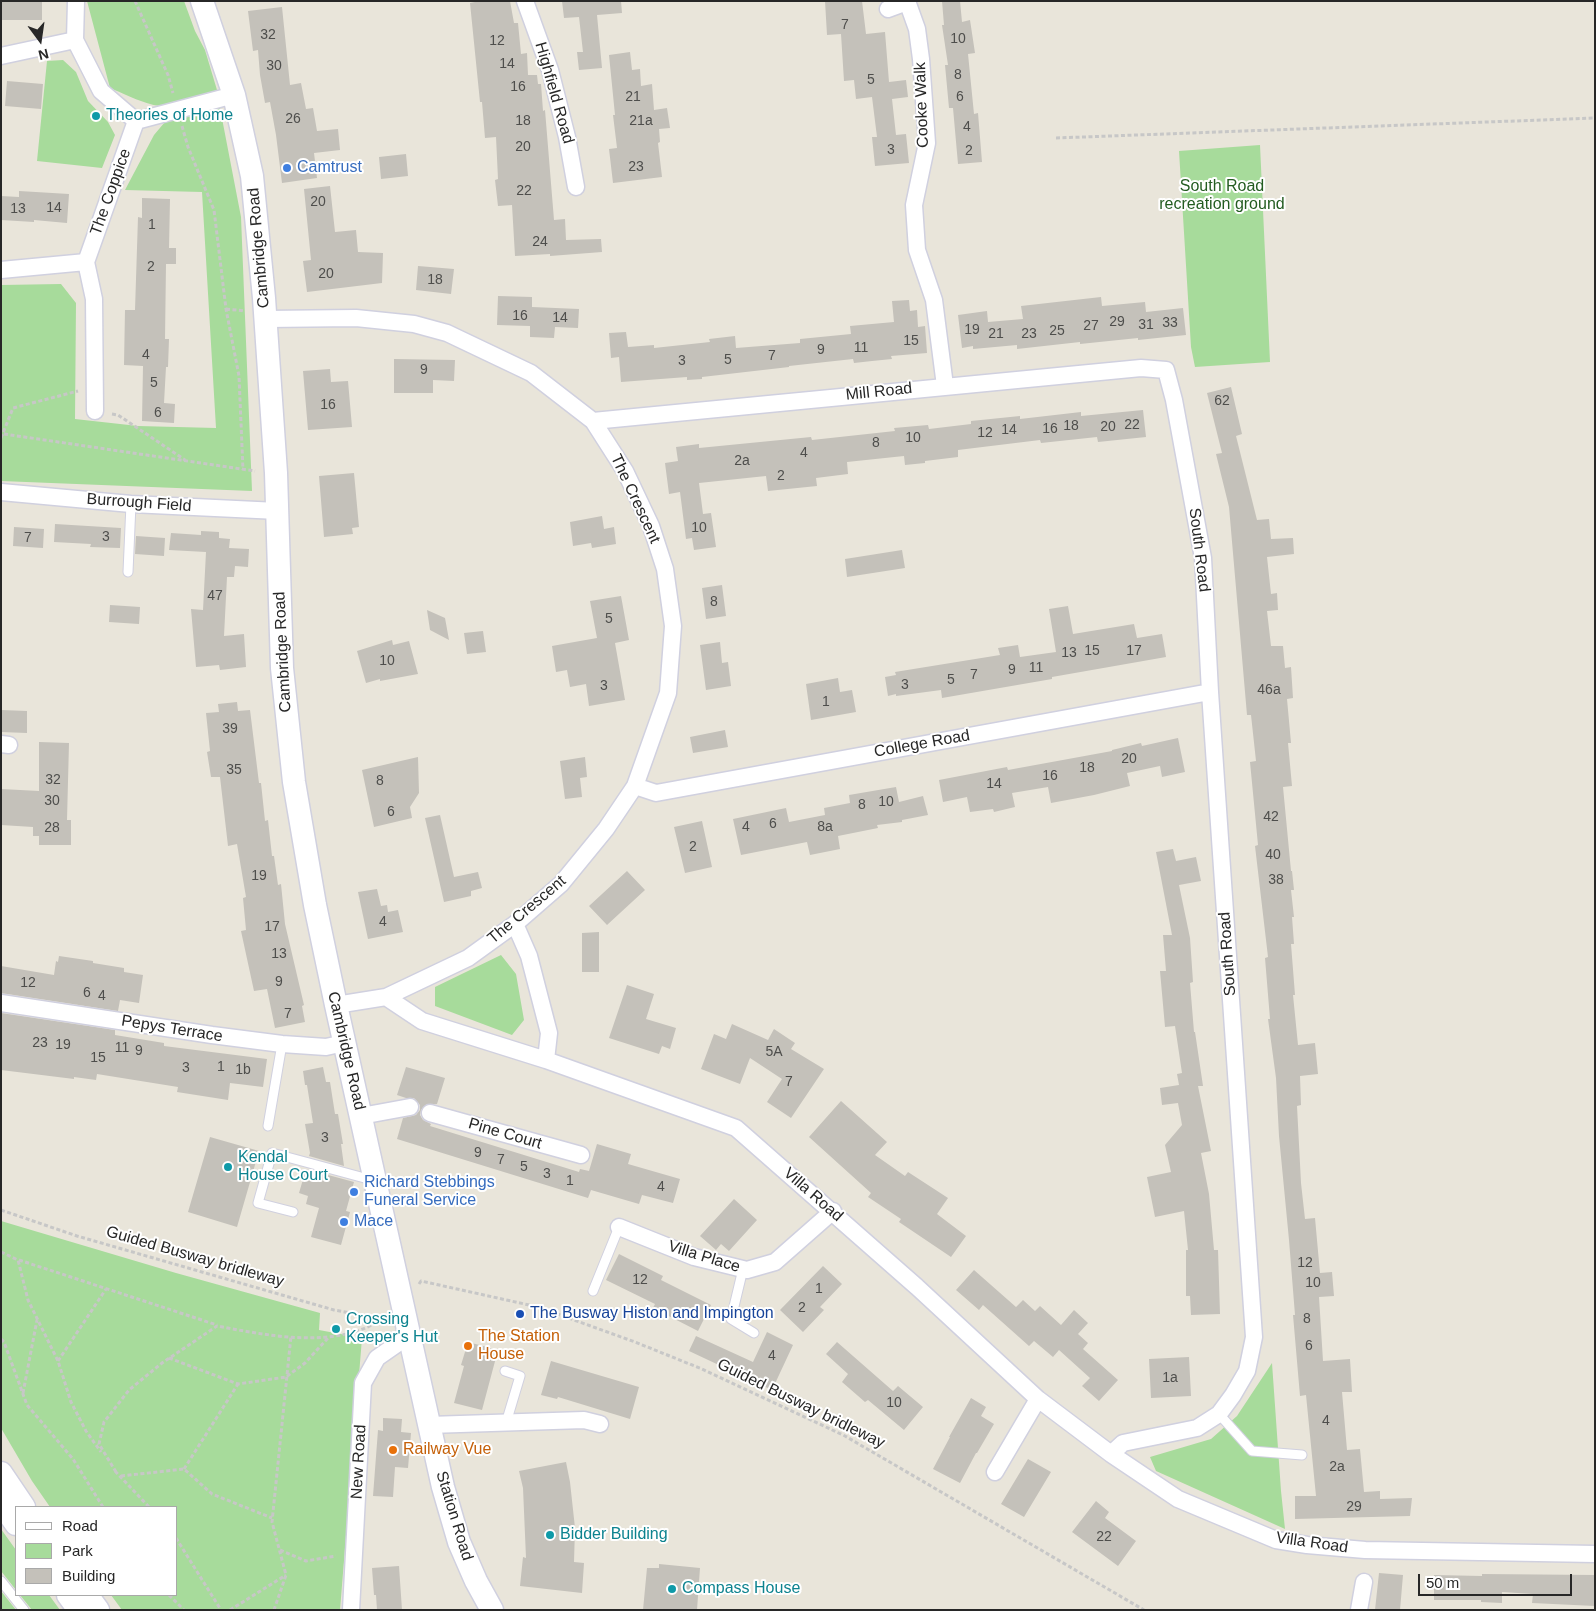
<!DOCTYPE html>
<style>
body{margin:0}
#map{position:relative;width:1596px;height:1611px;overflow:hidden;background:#e9e5da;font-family:Helvetica,sans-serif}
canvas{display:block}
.frame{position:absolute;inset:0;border:2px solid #272727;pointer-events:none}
.legend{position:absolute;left:15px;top:1506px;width:162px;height:90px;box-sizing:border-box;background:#fff;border:1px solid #a9a9a9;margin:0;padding:6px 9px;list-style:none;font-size:15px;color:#272727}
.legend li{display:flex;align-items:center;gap:10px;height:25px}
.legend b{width:25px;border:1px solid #a9a9a9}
.north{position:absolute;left:15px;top:15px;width:50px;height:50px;-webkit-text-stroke:4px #fff;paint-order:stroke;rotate:166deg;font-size:14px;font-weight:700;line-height:20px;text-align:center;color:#272727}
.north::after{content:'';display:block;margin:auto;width:18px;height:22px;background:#272727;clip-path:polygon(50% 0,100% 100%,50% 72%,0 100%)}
.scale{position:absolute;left:1418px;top:1574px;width:154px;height:22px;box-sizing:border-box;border:2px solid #272727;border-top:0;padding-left:6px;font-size:15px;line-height:18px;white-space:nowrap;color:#272727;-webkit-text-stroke:4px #fff;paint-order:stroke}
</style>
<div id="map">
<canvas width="1596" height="1611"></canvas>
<div class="frame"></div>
<ul class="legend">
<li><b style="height:6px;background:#fff"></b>Road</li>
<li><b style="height:14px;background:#a7db9b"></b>Park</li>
<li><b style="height:14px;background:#c4c1ba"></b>Building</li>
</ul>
<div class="north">N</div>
<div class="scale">50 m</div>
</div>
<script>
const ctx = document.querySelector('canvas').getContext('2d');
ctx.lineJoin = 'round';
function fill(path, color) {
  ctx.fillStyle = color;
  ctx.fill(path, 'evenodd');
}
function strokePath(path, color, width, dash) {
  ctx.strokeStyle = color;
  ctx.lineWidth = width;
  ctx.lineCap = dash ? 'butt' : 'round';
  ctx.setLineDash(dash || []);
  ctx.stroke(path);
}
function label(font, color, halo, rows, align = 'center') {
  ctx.font = font + ' Helvetica,sans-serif';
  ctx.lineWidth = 4;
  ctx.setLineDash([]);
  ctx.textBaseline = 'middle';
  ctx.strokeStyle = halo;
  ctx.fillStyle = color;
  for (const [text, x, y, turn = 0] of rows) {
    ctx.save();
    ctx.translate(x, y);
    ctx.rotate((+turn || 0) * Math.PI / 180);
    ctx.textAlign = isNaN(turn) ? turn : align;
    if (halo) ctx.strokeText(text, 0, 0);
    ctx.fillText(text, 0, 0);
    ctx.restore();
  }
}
const green = new Path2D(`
 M87 1H184L195 31 205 50 217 90C204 95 178 106 165 106 149 107 125 94 110 88Z
 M63 60 76 72 88 101 108 122 115 135 102 168 37 161 47 61Z
 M220 108 241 217 252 491 1 481V285L61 284 76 303 75 419 138 426 216 428 202 192 125 190 154 135 170 116 194 110Z
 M1260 145 1270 362 1195 367 1191 347 1179 151Z
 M501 955 516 974 524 1020 512 1035 435 1006V987Z
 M1 1221 176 1273 320 1313 319 1330 362 1338 340 1610H122L111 1595H176V1507H50L32 1481 1 1428Z
 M1272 1363 1281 1491 1285 1529 1156 1471 1150 1457 1211 1439 1237 1416Z
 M1 1529 16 1550V1590L1 1571Z
 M1 1591 16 1610H1Z
 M20 1595H49L60 1610H32Z`);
const building = new Path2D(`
 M1 1H42V20H1Z
 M480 1H510L514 23H518L521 54 527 53 528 75H537L538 84H541L543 111 545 110 554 220 565 219 566 240 601 239 602 252 550 256V254L515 256 512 205 498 206 495 180 498 179 496 137 485 138 482 102H480L470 3Z
 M562 1H621L622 13 597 15 602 68 579 70 577 52H583L579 17 564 18Z
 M825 1H862L866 34 885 32 889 82 906 80 908 97 892 99 896 135 906 134 909 163 875 166 872 137H877L872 97 856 99 854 80 844 81 841 34 827 35Z
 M942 1H960L962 22 970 20 975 53 968 54 974 114 978 113 982 162 958 164 953 108H949L945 65H948L942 25H944Z
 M282 7 290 85 301 83 306 109 313 108 317 131 338 129 340 150 314 153 317 178 282 183 276 135 270 102 265 103 260 75 258 50 253 51 248 11Z
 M630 52 632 70 640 69 641 86 652 84 654 110 667 108 670 128 659 129 660 142 658 143 662 177 613 183 609 149 617 148 613 115H615L609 55Z
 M7 81 43 84 41 109 5 106Z
 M406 154 408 176 381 179 379 157Z
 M330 186 335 232 356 230 358 252 383 253 382 283 307 292 303 261 311 260 304 189Z
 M19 191 69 194 67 223 34 220V222L1 220V196L19 197Z
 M142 198 170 199 169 248H176V264H166L165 339H169L168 367H166L164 403 175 404 174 423 142 421 143 366 124 365 125 310H135L138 217 142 218Z
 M418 266 454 269 451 294 416 290Z
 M498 296 532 297V307L579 309 578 328 555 327 554 338 530 337V326L497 325Z
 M1101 297 1102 306 1145 302 1146 312 1183 308 1186 335 1138 340V338L1080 344V342L1017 349V345L973 349V346L962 348 958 315 987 311 988 322 1023 319 1021 306Z
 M909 300 910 311 917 310 918 327 925 326 927 353 891 356 892 359 872 361 854 363 853 359 789 366V367L702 377V379L687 380V377L621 382 619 357 611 358 609 333 626 332 628 347 654 345V348L710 342 709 339 735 336 736 348 800 343V339L851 334 850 326 894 322 892 301Z
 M394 359 455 360 454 381 433 380V393H394Z
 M330 369 331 382 348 381 352 427 308 430 303 371Z
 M1231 387 1242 434 1236 436 1257 520 1269 519 1271 539 1293 538 1294 554 1267 557 1271 594 1277 593 1278 610 1267 611 1271 646H1283L1285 668 1291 667 1293 698 1287 699 1291 743H1288L1292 786 1283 787 1291 871H1292L1294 890H1291L1294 917H1292L1294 944H1291L1295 995H1293L1298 1045 1315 1043 1318 1074 1300 1076 1301 1105 1297 1106 1301 1183 1305 1219 1315 1218 1320 1273 1332 1272 1334 1296 1319 1297 1323 1361 1350 1359 1352 1392H1342L1347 1450 1360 1449 1364 1492 1380 1491V1499L1412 1498 1410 1516 1295 1519V1496H1316L1306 1395 1300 1396 1293 1315H1295L1289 1240 1279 1136 1276 1078 1268 1019H1270L1265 958 1268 957 1255 846 1258 845 1250 762 1256 761 1251 715H1247L1229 507 1216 454 1222 453 1207 393Z
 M1143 410 1146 437 1098 442 1097 437 1041 443 1040 440 958 450V457L925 461V463L905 465 904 456 847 462 848 474 816 478 817 486 768 491 766 476 699 483 703 514 711 513 716 547 694 550 692 538 686 539 680 492 669 494 665 463 678 461 676 447 699 444V448L811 437 812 440 895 431 894 428 928 425 929 429 971 424V421L1020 416V419L1081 412V416Z
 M354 473 359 527 352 528 353 534 324 537 319 476Z
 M602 516 604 529 614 527 616 544 592 548 591 543 573 546 570 522Z
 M55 524 121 528 120 548 90 547 91 544 54 542Z
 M14 527 44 529 43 548 13 546Z
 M201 531 219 532V538L230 539 229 548 249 549 248 567 235 566 234 577H227L224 636 244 634 246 667 220 670 219 665 196 667 191 609 203 610 206 552 169 550 171 533 201 535Z
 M136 536 165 538 164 556 135 554Z
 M902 550 905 568 847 577 845 559Z
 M722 585 726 616 706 619 702 588Z
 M621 596 629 640 615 643 625 700 589 706 586 684 570 687 567 670 556 672 552 646 597 638 590 601Z
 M110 605 140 607 139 624 109 622Z
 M1068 606 1073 634 1134 624 1137 638 1162 634 1166 657 1052 677V679L942 698 941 690 896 696V694L888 696 885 677 896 675 895 672 1000 655 998 648 1018 645 1020 657 1056 652 1049 609Z
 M427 610 445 618 449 640 430 630Z
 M483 631 486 652 467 654 464 633Z
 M392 640 393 645 409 641 418 674 380 681V679L366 683 357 651Z
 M720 642 722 663 728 662 731 686 706 690 700 645Z
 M838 678 840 692 852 690 856 712 811 720 806 684Z
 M237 702 238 711 250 710 259 783H261L265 821 268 820 272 856H274L278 885 281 884 285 924 304 1005 302 1006 305 1022 275 1028 267 989 254 991 241 931 246 930 243 898 246 897 237 844 228 846 220 777H211L207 752 210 751 206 713 219 712 218 704Z
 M1 710 27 711V733L1 732Z
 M725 730 728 747 693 753 690 737Z
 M1178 738 1185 772 1162 777 1160 766 1127 773 1130 786 1094 795 1051 803 1048 787 1012 793 1015 807 994 812 993 809 970 812 967 797 943 802 939 780 1007 767 1008 770 1112 751V750L1141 743 1142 746Z
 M39 742 69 743 67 820H71V845H39V836H33V827L1 825V789L39 791Z
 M418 757 419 793 410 807 412 818 374 827 362 770Z
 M585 757 587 777 580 778 582 797 565 799 560 761Z
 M896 787 899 802 923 796 928 815 902 820V822L877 825 878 828 838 836 840 849 810 855 807 842 741 855 733 819 786 808 789 822 825 815 824 808 850 803 849 795Z
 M440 815 454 877 478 872 482 888 471 891V896L444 902 425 818Z
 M702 821 712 867 685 873 674 827Z
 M1173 849 1176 861 1196 857 1201 881 1179 885 1190 938 1193 982 1190 983 1194 1032H1195L1203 1086H1198L1211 1151 1201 1153 1209 1194 1214 1250H1218L1220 1314 1191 1315 1190 1296H1186V1250H1188L1184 1211 1155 1217 1147 1177 1171 1172 1165 1145 1182 1125 1178 1103 1162 1105 1160 1088 1179 1085 1177 1074 1182 1073 1175 1026 1165 1027 1160 971H1166L1163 935H1172L1156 852Z
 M627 871 645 890 607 925 589 906Z
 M377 889 381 906 387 905 388 912 398 910 403 932 368 939 358 892Z
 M599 932V972H582V933Z
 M59 956 93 961V963L124 968V972L143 975 139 1003 120 1000 118 1011 1 993V966L54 975 56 961 58 962Z
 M627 985 654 994 646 1019 676 1028 670 1049 662 1046 659 1054 609 1038Z
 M1 1013 115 1030V1035L164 1043V1046L267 1059 263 1087 230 1083 228 1100 177 1092 178 1087 97 1074 96 1080 74 1077V1079L1 1070Z
 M732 1024 768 1040 774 1029 795 1043 791 1049 824 1069 791 1118 767 1102 782 1079 750 1058 740 1084 701 1069 714 1034 726 1039Z
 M323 1067 326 1082H330L335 1114H338L343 1144H341L344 1166 309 1156 310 1153 305 1124 313 1123 307 1085H305L303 1071Z
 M406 1067 445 1078 437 1104H427L421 1110 420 1115 423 1120 431 1124 430 1126 579 1172 580 1169 589 1171 597 1144 631 1154 628 1164 680 1179 673 1203 642 1195 639 1204 591 1190 588 1198 397 1139 403 1118 416 1115 420 1110V1105L414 1098H406L397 1095Z
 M841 1101 887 1142 875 1155 905 1176 908 1172 948 1198 937 1214 966 1236 951 1257 899 1222 901 1219 868 1197 871 1193 809 1137Z
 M210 1137 259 1151 237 1227 188 1212Z
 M306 1169 354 1182 346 1211 350 1212 341 1245 311 1237 319 1208 306 1204 308 1196 299 1193Z
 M734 1199 757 1220 729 1251 721 1244 716 1250 700 1236Z
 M619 1254 663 1276 661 1280 711 1305 698 1331 653 1308 655 1304 606 1280Z
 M823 1266 842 1284 820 1307 824 1310 803 1332 780 1310Z
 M974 1270 1016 1307 1023 1300 1035 1311 1040 1306 1061 1325 1074 1310 1088 1323 1078 1334 1088 1343 1083 1349 1118 1380 1099 1401 1082 1386 1090 1378 1059 1350 1053 1357 1034 1341 1029 1346 983 1305 979 1310 956 1290Z
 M767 1332 793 1345 772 1390 689 1351 696 1336 753 1362Z
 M468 1342 498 1350 482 1410 454 1403 464 1366 461 1365Z
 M837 1342 893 1391 898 1386 923 1407 904 1430 868 1400 865 1402 842 1382 848 1374 826 1354Z
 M1189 1357 1191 1396 1151 1398 1149 1359Z
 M551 1361 639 1387 630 1419 558 1397 557 1399 541 1395Z
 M971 1398 986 1407 981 1416 994 1424 977 1453H976L960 1483 933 1469 950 1437H949Z
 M383 1418 402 1419 401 1432 411 1433 408 1468 395 1467 393 1497 373 1496 378 1430 383 1431Z
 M1028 1459 1051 1472 1024 1517 1001 1504Z
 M566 1462 570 1482 575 1528 574 1562 584 1563 582 1593 520 1586 523 1557 526 1558 523 1488 519 1471Z
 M1096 1501 1109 1512 1105 1518 1136 1541 1118 1566 1072 1532Z
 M659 1564 700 1568 697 1610H643L647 1568H659Z
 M399 1566 402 1610H377L376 1595H374L372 1568Z
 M1379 1573 1403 1575 1400 1610H1375Z
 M1482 1574 1595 1575V1606L1532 1603 1533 1594 1502 1592V1603L1481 1602V1600H1434V1575L1482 1576Z`);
const path = new Path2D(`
 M135 1 168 75 173 93
 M182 126 188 147 214 210 226 309 239 376 243 470
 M1056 138 1595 118
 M226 309 245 311
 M112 414 118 415 185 460
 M4 434 255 471
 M1 438 13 408 78 391
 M1 1210 77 1236 334 1310 383 1319
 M1 1252 18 1260 28 1300 58 1361 71 1402 86 1431 101 1452
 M19 1260 217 1325
 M419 1284 421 1281 538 1307 635 1342 702 1369 845 1436 1144 1610
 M1 1339 4 1342 27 1405 73 1459 103 1507
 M169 1358 238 1384 286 1377 305 1363 328 1338
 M58 1361 106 1289
 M23 1393 37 1320
 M184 1469 238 1384
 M115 1471 149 1507
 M116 1472 99 1444 104 1422 129 1390 162 1363 217 1326C271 1336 336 1350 384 1318
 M121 1476 184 1469 212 1494 272 1518
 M176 1538 221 1610
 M280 1550 306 1561 336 1556
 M169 1595 184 1610
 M230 1610 286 1575
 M274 1610 286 1575 272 1522 291 1336`);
const lane = new Path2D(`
 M128 572 131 504
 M268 1126 282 1044
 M293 1212 258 1203 272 1153 372 1180
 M743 1269 731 1319 754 1333
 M593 1291 619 1227
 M505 1371 520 1376 506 1423
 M1219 1414 1252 1451 1302 1455
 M1 1581 24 1610`);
const street = new Path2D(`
 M76 1 75 40 101 91 136 121 86 262 94 299 95 411
 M525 1 550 70 567 137 576 187
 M907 1 917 29 921 59 927 143 914 205 917 250 934 300 945 386
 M888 9 907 2
 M1 56 75 40
 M136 121 234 95
 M1 270 86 262
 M266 319 356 318 414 324 447 333 531 373 593 421 625 471 651 526 665 569 673 626 668 693 635 786 606 829 561 884 515 924 468 958 386 997 336 1005
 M593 421 1141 368 1166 370 1174 400 1203 558 1210 692 1254 1337 1247 1371 1233 1395 1219 1414 1197 1428 1123 1443 1111 1454
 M1 492 131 504 278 511
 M1 744 9 745
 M635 786 656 793 1210 692
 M515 924 529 956 549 1033 546 1060
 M386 997 422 1021 546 1060 736 1128 917 1287 1038 1399 1111 1454 1178 1499 1276 1540 1307 1545 1365 1550 1595 1554
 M1 1003 212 1035 282 1044 326 1047 344 1043
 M430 1113 581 1155
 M361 1116 410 1107
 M619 1227 694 1257 747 1270 775 1262 833 1211
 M429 1425 584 1420 600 1424
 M995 1472 1038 1399
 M351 1610 363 1383 377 1358 410 1335
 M1359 1610 1364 1582`);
const secondary = new Path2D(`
 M202 1 234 95 252 176 264 298 276 473 282 668 294 782 315 905 336 1005 443 1487 459 1542 476 1581 492 1610
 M1 1473 24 1507
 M1 1503 16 1524
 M68 1595 79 1610
 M87 1595 98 1610`);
const markers = [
 [96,116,5,"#0f9aa8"],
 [287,168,5,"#3f7fe0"],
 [228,1167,5,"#0f9aa8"],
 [354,1192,5,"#3f7fe0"],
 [344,1222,5,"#3f7fe0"],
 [520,1314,5,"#1a4fb4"],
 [336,1329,5,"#0f9aa8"],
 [468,1346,5,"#e8710a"],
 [393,1450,5,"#e8710a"],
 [550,1535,5,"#0f9aa8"],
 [672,1589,5,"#0f9aa8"]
];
const numberNames = [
 ["7",845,25],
 ["32",268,35],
 ["10",958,39],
 ["12",497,41],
 ["14",507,64],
 ["30",274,66],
 ["8",958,75],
 ["5",871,80],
 ["16",518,87],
 ["21",633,97],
 ["6",960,97],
 ["26",293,119],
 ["18",523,121],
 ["21a",641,121],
 ["4",967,127],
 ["20",523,147],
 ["3",891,150],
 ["2",969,151],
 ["23",636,167],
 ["22",524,191],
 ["20",318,202],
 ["14",54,208],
 ["13",18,209],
 ["1",152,225],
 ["24",540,242],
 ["2",151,267],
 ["20",326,274],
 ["18",435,280],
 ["16",520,316],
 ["14",560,318],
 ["29",1117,322],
 ["33",1170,323],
 ["31",1146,325],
 ["27",1091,326],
 ["19",972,330],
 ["25",1057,331],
 ["21",996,334],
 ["23",1029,334],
 ["15",911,341],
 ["11",861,348],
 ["9",821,350],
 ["4",146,355],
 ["7",772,356],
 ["5",728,360],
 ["3",682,361],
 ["9",424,370],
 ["5",154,383],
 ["62",1222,401],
 ["16",328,405],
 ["6",158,413],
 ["22",1132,425],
 ["18",1071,426],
 ["20",1108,427],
 ["16",1050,429],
 ["14",1009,430],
 ["12",985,433],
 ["10",913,438],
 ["8",876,443],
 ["4",804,453],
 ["2a",742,461],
 ["2",781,476],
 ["10",699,528],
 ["3",106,537],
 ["7",28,538],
 ["47",215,596],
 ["8",714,602],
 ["5",609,619],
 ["15",1092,651],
 ["17",1134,651],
 ["13",1069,653],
 ["10",387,661],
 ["11",1036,668],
 ["9",1012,670],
 ["7",974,675],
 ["5",951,680],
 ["3",905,685],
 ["3",604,686],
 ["46a",1269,690],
 ["1",826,702],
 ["39",230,729],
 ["20",1129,759],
 ["18",1087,768],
 ["35",234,770],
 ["16",1050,776],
 ["32",53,780],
 ["8",380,781],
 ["14",994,784],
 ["30",52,801],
 ["10",886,802],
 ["8",862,805],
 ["6",391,812],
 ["42",1271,817],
 ["6",773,824],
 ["4",746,827],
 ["8a",825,827],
 ["28",52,828],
 ["2",693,847],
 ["40",1273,855],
 ["19",259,876],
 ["38",1276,880],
 ["4",383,922],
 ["17",272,927],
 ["13",279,954],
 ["9",279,982],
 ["12",28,983],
 ["6",87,993],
 ["4",102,996],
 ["7",288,1014],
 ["23",40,1043],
 ["19",63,1045],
 ["11",122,1048],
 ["9",139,1051],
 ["5A",774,1052],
 ["15",98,1058],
 ["1",221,1067],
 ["3",186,1068],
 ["1b",243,1070],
 ["7",789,1082],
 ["3",325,1138],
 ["9",478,1153],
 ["7",501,1160],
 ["5",524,1167],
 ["3",547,1174],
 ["1",570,1181],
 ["4",661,1187],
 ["12",1305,1263],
 ["12",640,1280],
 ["10",1313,1283],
 ["1",819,1289],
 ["2",802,1308],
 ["8",1307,1319],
 ["6",1309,1346],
 ["4",772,1356],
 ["1a",1170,1378],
 ["10",894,1403],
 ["4",1326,1421],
 ["2a",1337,1467],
 ["29",1354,1507],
 ["22",1104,1537]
];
const streetNames = [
 ["Highfield Road",554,93,74],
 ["Cooke Walk",922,105,-92],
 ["The Coppice",111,192,-70],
 ["Cambridge Road",259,248,-95],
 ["Mill Road",879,392,-6],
 ["The Crescent",635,499,65],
 ["Burrough Field",139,503,4],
 ["South Road",1199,550,83],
 ["Cambridge Road",283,652,-93],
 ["College Road",922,744,-10],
 ["The Crescent",527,910,-40],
 ["South Road",1228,954,-94],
 ["Pepys Terrace",172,1029,9],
 ["Cambridge Road",346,1051,77],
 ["Pine Court",505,1134,16],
 ["Villa Road",813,1195,41],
 ["Guided Busway bridleway",195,1257,16],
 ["Villa Place",704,1257,17],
 ["Guided Busway bridleway",801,1404,26],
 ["New Road",359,1462,-87],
 ["Station Road",454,1516,73],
 ["Villa Road",1312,1543,8]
];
const cultureNames = [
 ["Theories of Home",106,116],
 ["Kendal",238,1158],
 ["House Court",238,1176],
 ["Crossing",346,1320],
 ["Keeper's Hut",346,1338],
 ["Bidder Building",560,1535],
 ["Compass House",682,1589]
];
const shopNames = [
 ["Camtrust",297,168],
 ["Richard Stebbings",364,1183],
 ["Funeral Service",364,1201],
 ["Mace",354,1222]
];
const parkNames = [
 ["South Road",1222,187],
 ["recreation ground",1222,205]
];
const transitNames = [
 ["The Busway Histon and Impington",530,1314]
];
const foodNames = [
 ["The Station",478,1337],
 ["House",478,1355],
 ["Railway Vue",403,1450]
];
fill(green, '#a7db9b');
fill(building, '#c4c1ba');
strokePath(lane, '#d0d0df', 11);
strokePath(street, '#d0d0df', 19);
strokePath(secondary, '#d0d0df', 25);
strokePath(path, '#c7c7c7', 3, [4, 2.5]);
strokePath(lane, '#fff', 9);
strokePath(street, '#fff', 16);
strokePath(secondary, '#fff', 22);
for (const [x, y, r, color] of markers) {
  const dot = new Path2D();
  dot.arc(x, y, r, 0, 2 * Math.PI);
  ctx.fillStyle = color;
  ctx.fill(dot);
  strokePath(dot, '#fff', 2);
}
label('14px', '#4e4e4c', null, numberNames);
label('16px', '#272727', '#fff', streetNames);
label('16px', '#0d838f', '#fff', cultureNames, 'left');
label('16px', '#366cbe', '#fff', shopNames, 'left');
label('16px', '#235c20', '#fff', parkNames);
label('16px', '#164399', '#fff', transitNames, 'left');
label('16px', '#c56008', '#fff', foodNames, 'left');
</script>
